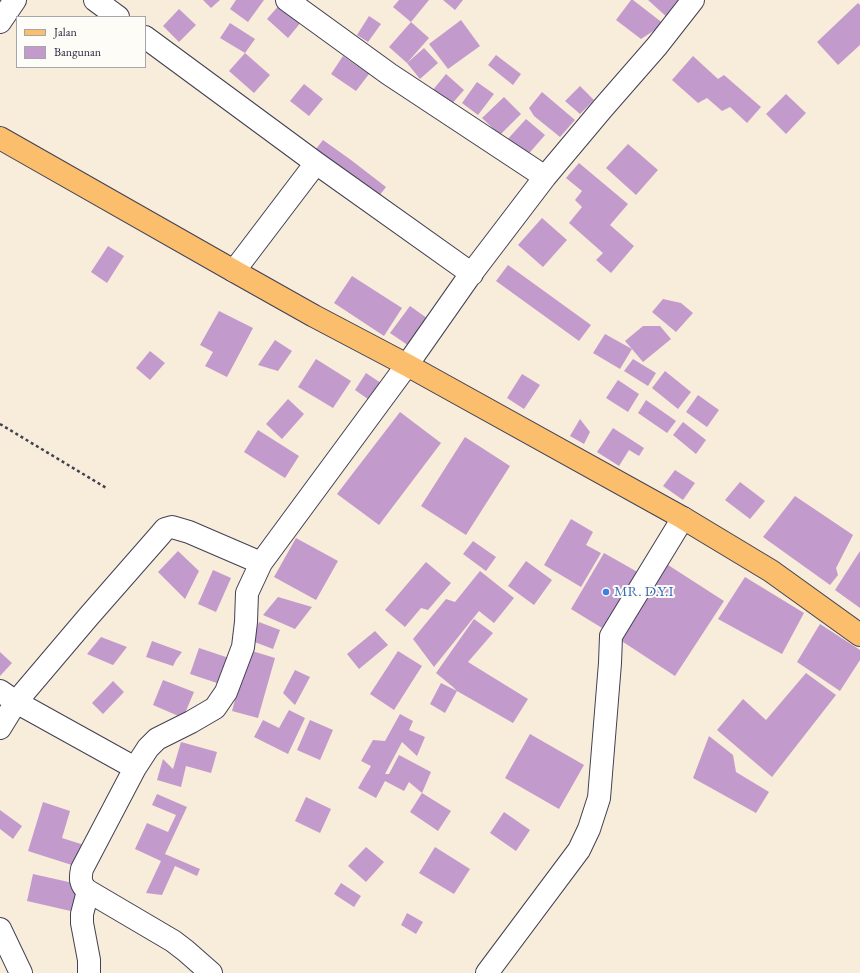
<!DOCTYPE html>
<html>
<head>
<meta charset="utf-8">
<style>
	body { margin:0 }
	#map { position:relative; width:860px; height:973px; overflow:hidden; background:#f8ecda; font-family:"EB Garamond",serif }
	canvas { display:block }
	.legend { position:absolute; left:16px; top:16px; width:130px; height:52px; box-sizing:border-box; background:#fdfcf7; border:1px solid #a5a5ac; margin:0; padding:5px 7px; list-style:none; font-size:12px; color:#22223b }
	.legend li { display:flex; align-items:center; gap:8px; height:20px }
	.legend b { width:20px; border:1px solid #a5a5ac }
</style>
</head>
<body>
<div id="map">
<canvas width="860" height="973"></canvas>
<ul class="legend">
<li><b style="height:5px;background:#fabe6d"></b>Jalan</li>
<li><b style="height:11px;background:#c29bcc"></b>Bangunan</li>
</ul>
</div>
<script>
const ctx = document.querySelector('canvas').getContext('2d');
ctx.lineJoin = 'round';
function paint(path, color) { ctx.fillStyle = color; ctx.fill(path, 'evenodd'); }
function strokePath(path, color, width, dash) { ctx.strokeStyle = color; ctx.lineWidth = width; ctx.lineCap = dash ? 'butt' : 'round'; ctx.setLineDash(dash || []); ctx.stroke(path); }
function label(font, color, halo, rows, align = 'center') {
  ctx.font = font + ' "EB Garamond",serif'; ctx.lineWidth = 4; ctx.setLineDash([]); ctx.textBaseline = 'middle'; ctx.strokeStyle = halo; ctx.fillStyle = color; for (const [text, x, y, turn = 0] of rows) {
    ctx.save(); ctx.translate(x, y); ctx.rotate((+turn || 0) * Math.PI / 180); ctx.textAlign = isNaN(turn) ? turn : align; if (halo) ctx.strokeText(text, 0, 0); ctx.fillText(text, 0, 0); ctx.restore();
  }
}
paint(new Path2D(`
	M203,0H220L211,8Z
	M236,0H264L248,22L230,9Z
	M399,0H429L411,22L393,7Z
	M443,0H463L455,10Z
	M631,0H633L664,24L641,39L616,20Z
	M648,0H686L669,19Z
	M281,3L302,21L288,38L267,19Z
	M858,3L860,5V45L838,65L817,42Z
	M179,9L196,25L179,42L163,26Z
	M369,16L381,24L368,42L357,35Z
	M461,20L480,46L448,69L429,44Z
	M411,22L429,38L407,63L389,47Z
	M230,23L255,39L245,53L220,38Z
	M424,48L438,63L420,79L407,63Z
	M245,53L270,75L254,93L229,71Z
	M496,55L521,74L513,85L488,65Z
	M343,56L369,74L356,91L331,74Z
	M693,56L718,79L724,75L761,107L747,123L730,107L722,111L707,98L698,103L672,80Z
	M446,74L464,90L450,106L432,91Z
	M477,82L494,94L478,115L462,103Z
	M304,84L323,99L309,116L290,101Z
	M580,86L594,100L580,114L565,101Z
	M542,92L575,120L560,137L534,116L529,108Z
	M786,94L806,113L786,134L766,114Z
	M504,97L521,114L500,135L482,118Z
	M526,119L545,135L525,158L506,141Z
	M323,140L351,160L386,187L376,200L312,154Z
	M628,144L658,170L636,195L606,168Z
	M579,163L628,204L610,225L634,246L611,273L596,260L603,253L569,223L582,207L575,200L582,191L566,178Z
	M542,218L567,240L543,267L518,245Z
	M108,246L124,256L107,283L91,272Z
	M508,265L591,325L579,341L496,281Z
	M352,276L402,308L384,336L334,303Z
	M663,299L681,303L693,313L676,332L652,312Z
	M410,306L431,321L412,348L390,333Z
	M219,311L253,328L227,377L205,366L213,352L200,345Z
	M643,326H660L671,339L643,362L632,349L620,369L593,353L605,334L632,349L625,341Z
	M275,340L292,351L278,371L258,365Z
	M150,351L165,363L150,380L136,368Z
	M316,359L351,381L333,408L298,387Z
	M633,359L656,373L648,386L624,371Z
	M665,371L691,392L678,409L652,388Z
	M366,373L384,385L372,402L355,390Z
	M522,374L540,385L524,409L507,398Z
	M618,380L639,394L628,412L606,398Z
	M698,395L719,410L707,427L686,412Z
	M288,399L304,414L282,439L266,424Z
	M646,400L676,421L667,433L638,413Z
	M400,412L441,443L379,525L337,494Z
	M580,419L590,432L584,444L570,436Z
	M683,422L706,440L696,454L673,435Z
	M613,428L644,448L639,456L629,450L619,466L597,452Z
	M258,430L299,456L285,478L244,452Z
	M465,437L510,466L466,535L421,506Z
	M675,470L695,483L683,500L663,486Z
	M740,482L765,501L750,519L725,500Z
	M795,496L853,535L836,568L838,575L830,585L763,537Z
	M571,519L593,532L586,545L601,553L581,587L544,565Z
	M296,538L338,561L316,600L274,577Z
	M473,541L496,557L486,571L463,554Z
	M178,551L199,571L185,599L158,572Z
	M860,551V608L835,590Z
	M604,553L641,574L607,631L571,609Z
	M526,561L552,580L534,605L508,586Z
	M426,562L451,583L428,610L421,608L405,627L385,610Z
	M665,563L724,601L675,676L617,638Z
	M213,570L231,578L216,612L198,604Z
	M480,571L514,598L494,623L479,611L434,667L413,639L446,599L455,602Z
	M745,577L804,613L782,654L718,619Z
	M278,597L312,607L295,629L263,615Z
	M474,619L493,633L468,662L528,699L513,723L457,691L453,687L436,673Z
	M259,622L280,630L273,649L252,641Z
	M820,624L860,650V660L840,691L797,662Z
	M375,631L388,645L359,669L347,654Z
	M101,637L127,647L113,665L87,654Z
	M152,641L182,652L176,660L173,666L146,657Z
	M199,648L229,658L220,684L190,674Z
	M249,650L275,658L258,718L232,711Z
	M398,651L422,666L394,710L370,694Z
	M0,652L12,663L0,676Z
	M295,670L310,677L295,705L283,693Z
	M806,673L836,695L772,777L717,730L743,699L766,720Z
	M163,680L194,692L183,718L153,705Z
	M113,681L124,692L103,714L92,703Z
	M441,683L457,691L445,713L430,704Z
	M289,710L305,718L288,754L254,737L263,720L279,728Z
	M400,714L413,721L409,730L425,737L417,756L402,742L385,774H389L399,755L431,772L422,793L409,782L404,791L385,781L376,798L358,788L371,766L361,761L373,740L385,741Z
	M310,720L333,730L320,760L297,750Z
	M530,734L584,765L559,809L505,778Z
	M709,736L733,755L736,772L769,792L756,813L693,778Z
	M181,742L217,752L211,773L186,766L181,787L157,780L163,759L173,769Z
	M422,793L451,811L438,831L410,812Z
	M157,794L187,807L165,854L200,869L197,876L175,866L162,895L146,893L161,861L135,849L147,823L168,832L176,815L152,805Z
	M306,797L331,809L320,833L295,821Z
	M43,802L70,811L62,838L84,845L78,867L28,851Z
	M0,810L22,826L13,839L0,829Z
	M504,812L530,830L516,851L490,833Z
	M366,847L384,862L366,882L348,866Z
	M435,847L470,869L454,894L419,873Z
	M33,874L82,885L75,912L27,901Z
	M341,883L361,896L354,907L334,894Z
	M407,913L423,922L416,934L401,925Z`), '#c29bcc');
const minor = new Path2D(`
	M95,0L118,17
	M287,0L389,74L545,177
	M0,22L15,0
	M145,37L316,163L472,274
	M234,271L316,163
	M0,691L16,702L135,768
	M0,728L16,702L89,616L160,535L165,529L172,527L189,532L261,563
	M88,891L82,914V923L89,960V973
	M0,929L21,973
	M211,973L186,951L173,941L88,891C80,885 80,878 82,869L135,768L148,748L157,739L191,722L215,708L226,692L243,647L246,622L247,593L261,563L407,365L468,278L545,177L602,109L657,46L693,0
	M487,973L579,850L589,829L599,798L610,663L611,636L683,518`);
const major = new Path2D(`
	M0,138L234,271L314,316L407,365L683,518L771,571L860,635`);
strokePath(minor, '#424053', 24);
strokePath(major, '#424053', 24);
strokePath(new Path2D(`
	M0,424L108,489`), '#424053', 2.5, [3, 3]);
strokePath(minor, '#fff', 22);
strokePath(major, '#fabe6d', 22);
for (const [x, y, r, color] of [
	[606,592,4,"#3f7fe0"]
]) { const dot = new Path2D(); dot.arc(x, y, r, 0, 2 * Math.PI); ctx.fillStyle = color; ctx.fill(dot); strokePath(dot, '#fdfcf7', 1.5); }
label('15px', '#366cbe', '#fdfcf7', [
	["MR. D.Y.I",614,592]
], 'left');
</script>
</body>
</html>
